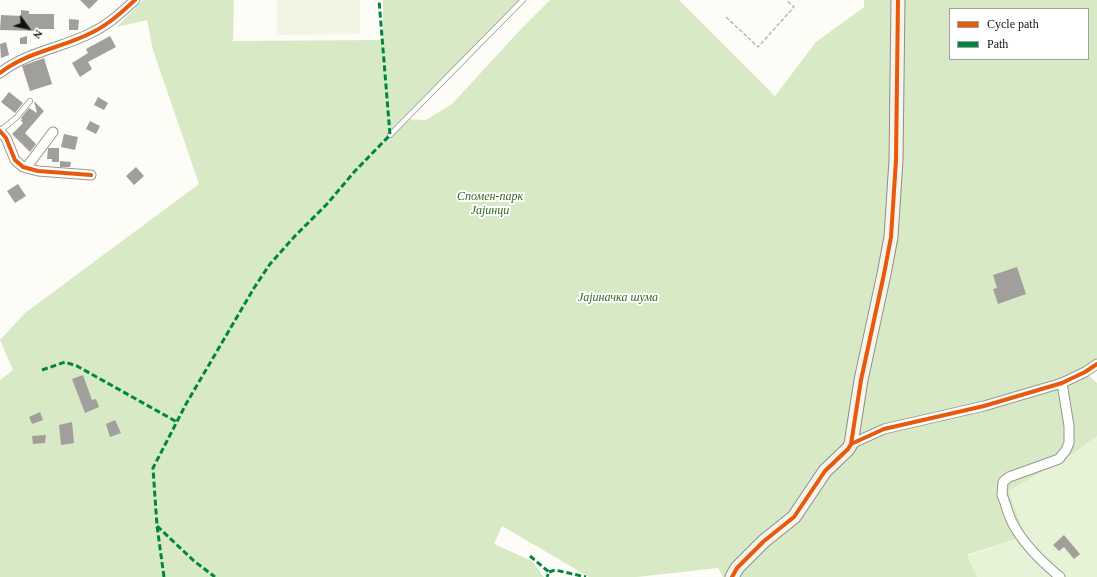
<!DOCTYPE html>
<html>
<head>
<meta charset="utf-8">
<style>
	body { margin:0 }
	#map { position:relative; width:1097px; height:577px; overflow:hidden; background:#fdfcf7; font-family:"Times New Roman",serif }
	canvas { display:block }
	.legend { position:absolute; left:949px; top:8px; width:140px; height:52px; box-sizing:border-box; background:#fff; border:1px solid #a0a0a0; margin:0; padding:5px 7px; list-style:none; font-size:12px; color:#111 }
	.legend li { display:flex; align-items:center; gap:8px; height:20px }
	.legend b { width:20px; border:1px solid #a0a0a0 }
	.north { position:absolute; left:8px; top:8px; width:40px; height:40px; -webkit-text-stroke:3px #fff; paint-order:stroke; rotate:123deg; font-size:11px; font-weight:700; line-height:16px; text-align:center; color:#111 }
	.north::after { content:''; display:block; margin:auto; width:14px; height:18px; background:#111; clip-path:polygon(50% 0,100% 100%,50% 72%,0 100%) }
</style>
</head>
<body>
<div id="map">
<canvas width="1097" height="577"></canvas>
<ul class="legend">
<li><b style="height:5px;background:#e8590c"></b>Cycle path</li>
<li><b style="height:5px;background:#00873e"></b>Path</li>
</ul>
<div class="north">N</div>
</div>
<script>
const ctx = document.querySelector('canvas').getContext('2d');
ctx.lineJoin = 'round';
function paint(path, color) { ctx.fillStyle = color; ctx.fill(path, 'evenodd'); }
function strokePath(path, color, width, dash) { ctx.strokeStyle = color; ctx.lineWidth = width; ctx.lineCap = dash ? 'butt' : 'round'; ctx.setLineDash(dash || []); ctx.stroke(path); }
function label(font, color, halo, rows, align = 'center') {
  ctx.font = font + ' "Times New Roman",serif'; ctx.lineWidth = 4; ctx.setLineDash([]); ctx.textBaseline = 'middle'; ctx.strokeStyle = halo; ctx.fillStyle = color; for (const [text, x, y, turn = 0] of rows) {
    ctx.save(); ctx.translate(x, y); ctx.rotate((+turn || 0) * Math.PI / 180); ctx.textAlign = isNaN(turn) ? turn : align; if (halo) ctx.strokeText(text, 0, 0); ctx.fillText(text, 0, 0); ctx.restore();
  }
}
paint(new Path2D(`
	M1097,436V577H977L967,556L1025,536L1009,491L1068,457Z`), '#e7f3d7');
paint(new Path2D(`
	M143,0H234L233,41L383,40V0H520L403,119L426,120L452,104L521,29L550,0H679L775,96L816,42L864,7V0H1097V358L1083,370L1097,383V436L1068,457L1009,491L1025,536L967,555L977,577H723L718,568L637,577H589L502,526L494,544L532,561L544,577H0V380L13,370L0,340L25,313L199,184L153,50L147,20L117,27ZM950,9H1088V59H950Z`), '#d8eac5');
paint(new Path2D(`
	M277,0H360V34L277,35Z`), '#f0f6e1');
paint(new Path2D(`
	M80,0H98L89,9Z
	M21,10L29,11V14H54V29H38V31L0,30L1,15L21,16Z
	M69,19L79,20L78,30H69Z
	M27,36V44H20V38Z
	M110,36L116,47L88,62L92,69L80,77L72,63L88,53L86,49Z
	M6,42L9,55L1,58L0,44Z
	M44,58L52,84L30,91L22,66Z
	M9,92L23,103L15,113L1,102Z
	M98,97L108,103L104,110L94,105Z
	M34,101L44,111L25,133L36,144L30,152L12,134L23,123L21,121L22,119L21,118L29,108L37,113Z
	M90,121L100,126L96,134L86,129Z
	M64,134L78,137L75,150L61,147Z
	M48,148H59V162H52V159H47Z
	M60,161L71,162L70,167H60Z
	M136,167L144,176L134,185L126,176Z
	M18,184L26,196L15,203L7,191Z
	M1017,267L1026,294L998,304L993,289L997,288L993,275Z
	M83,375L92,400L96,399L99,407L85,413L72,379Z
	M40,412L43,420L32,424L29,417Z
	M115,420L121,433L110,437L106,424Z
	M72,422L74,443L61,445L59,425Z
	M46,435L45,443L33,444L32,436Z
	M1064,535L1080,554L1074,559L1064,547L1059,551L1053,545Z`), '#a19f9c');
const lane = new Path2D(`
	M0,131L17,117L30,101
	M390,135L523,0`);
const street = new Path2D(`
	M0,73C28,51 63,48 93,32C109,24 122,12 135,0
	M0,131L6,138L15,160L23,167L38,171L91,175
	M26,168L53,132
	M851,444L884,429L984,406L1062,383L1085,372L1097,364
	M1060,577C1042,562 1024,545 1013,524C1008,515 1006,504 1002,495L1003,482L1009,477L1059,459L1066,450L1069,443V426L1062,383`);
const secondary = new Path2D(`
	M732,577L737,568L764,541L794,517L825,471L848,449L851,444L861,380L884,274L891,237L896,160L898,0`);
strokePath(lane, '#979795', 6);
strokePath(street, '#979795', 11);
strokePath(secondary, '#8e8d8b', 15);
strokePath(new Path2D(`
	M726,17L758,47L794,7L786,0`), '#b9b9b8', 1.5, [4, 2]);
strokePath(lane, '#fffffe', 4.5);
strokePath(street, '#fffffe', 9);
strokePath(secondary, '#f6f4eb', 13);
strokePath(new Path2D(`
	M42,370L65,362L77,366L177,422
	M157,526L194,561L215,577
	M530,556L549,572L547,577
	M549,572L555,570L586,577
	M164,577L157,526L153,468L186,404L254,288L270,264L295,236L327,204L355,171L390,135L379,0`), '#00873e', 3, [6, 3]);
strokePath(new Path2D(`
	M0,73C28,51 63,48 93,32C109,24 122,12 135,0
	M0,131L6,138L15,160L23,167L38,171L91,175
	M851,444L884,429L984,406L1062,383L1085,372L1097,364
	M732,577L737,568L764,541L794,517L825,471L848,449L851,444L861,380L884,274L891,237L896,160L898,0`), '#e8590c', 4);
label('italic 12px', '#2f6b1f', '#fff', [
	["Спомен-парк",490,197],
	["Јајинци",490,211],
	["Јајиначка шума",618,298]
]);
</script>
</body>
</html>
